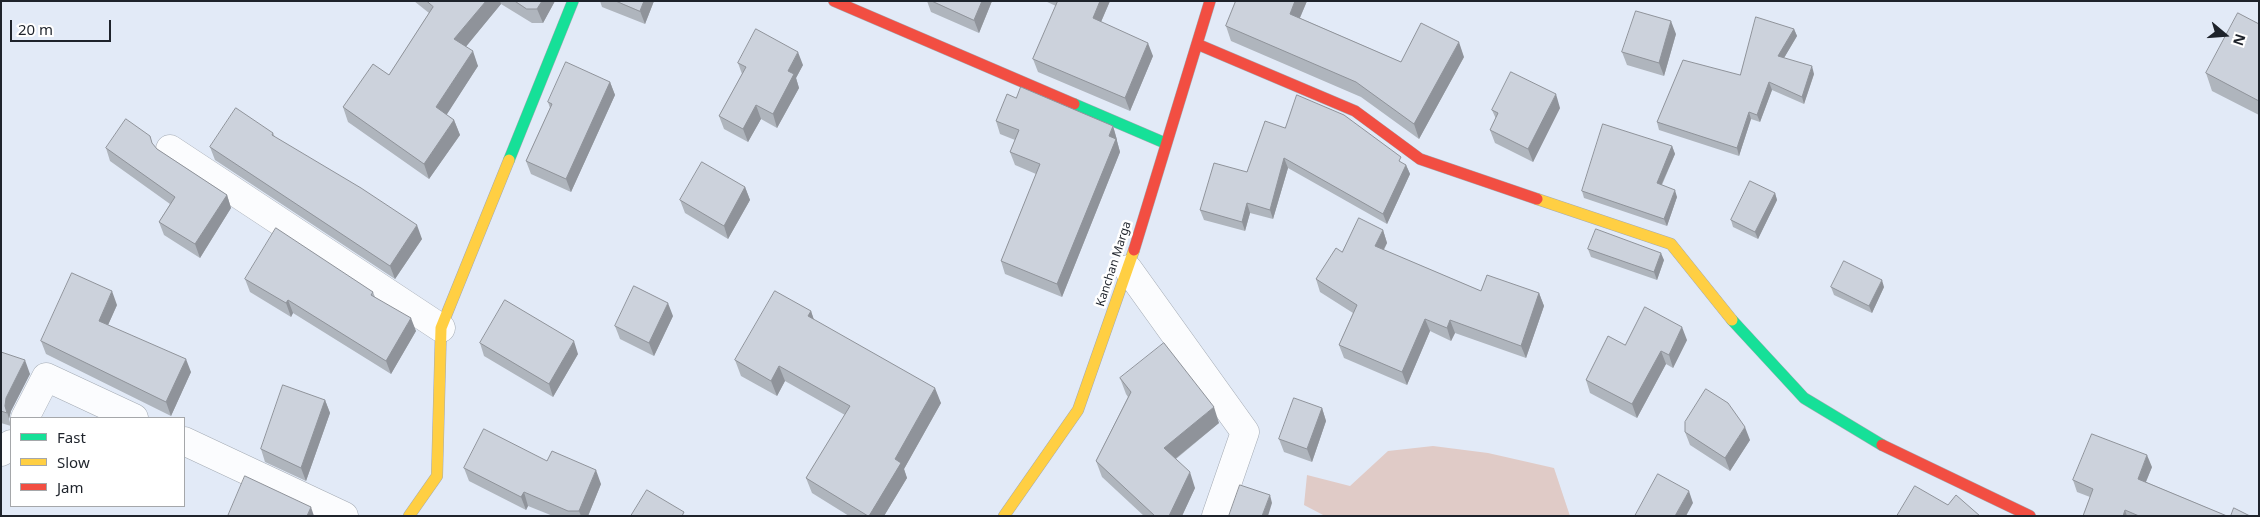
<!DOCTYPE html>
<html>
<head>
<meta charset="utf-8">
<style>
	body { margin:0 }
	#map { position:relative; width:2260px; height:517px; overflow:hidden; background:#e2eaf7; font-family:"Noto Sans",sans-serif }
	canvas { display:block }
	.frame { position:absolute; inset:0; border:2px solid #1e232b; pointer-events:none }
	.legend { position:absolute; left:10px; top:417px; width:175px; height:90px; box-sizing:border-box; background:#fff; border:1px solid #a5a7aa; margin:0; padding:6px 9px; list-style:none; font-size:15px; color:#1e232b }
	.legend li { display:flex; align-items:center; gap:10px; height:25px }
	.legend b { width:25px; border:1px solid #a5a7aa }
	.north { position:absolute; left:2200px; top:10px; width:50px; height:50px; -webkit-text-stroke:4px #fff; paint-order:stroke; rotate:108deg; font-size:14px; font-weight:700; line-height:20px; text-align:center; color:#1e232b }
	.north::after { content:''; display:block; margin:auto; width:18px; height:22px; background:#1e232b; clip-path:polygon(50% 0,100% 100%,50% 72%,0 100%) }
	.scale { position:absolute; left:10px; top:20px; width:101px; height:22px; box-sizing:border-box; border:2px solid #1e232b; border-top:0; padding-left:6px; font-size:15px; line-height:18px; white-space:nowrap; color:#1e232b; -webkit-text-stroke:4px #fff; paint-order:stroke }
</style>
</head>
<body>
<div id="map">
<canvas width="2260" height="517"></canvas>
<div class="frame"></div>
<ul class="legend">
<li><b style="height:6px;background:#16e098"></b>Fast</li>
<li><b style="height:6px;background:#ffcf43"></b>Slow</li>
<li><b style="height:6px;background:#f24e42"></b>Jam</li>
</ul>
<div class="north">N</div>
<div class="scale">20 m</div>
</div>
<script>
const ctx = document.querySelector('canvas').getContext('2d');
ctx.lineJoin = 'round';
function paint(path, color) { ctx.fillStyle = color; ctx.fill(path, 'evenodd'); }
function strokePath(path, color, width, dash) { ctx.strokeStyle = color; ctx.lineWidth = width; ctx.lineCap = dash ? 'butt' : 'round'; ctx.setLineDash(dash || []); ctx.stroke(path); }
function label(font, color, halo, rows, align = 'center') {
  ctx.font = font + ' "Noto Sans",sans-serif'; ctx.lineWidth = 5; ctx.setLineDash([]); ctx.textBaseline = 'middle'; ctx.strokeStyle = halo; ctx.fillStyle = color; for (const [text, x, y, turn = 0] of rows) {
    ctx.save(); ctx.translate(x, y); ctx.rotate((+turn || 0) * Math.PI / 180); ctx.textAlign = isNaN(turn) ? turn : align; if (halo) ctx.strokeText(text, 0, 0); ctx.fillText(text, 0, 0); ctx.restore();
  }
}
paint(new Path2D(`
	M1433,446L1488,453L1554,468L1570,516H1325L1304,505L1307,475L1350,486L1388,451Z`), '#e0cbc7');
const street = new Path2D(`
	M170,149L441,328
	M1128,269L1245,432L1216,516
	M25,418L46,377L134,418
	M184,441L344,516
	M1,452L9,448L11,444`);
const fast = new Path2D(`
	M1074,104L1165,143
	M509,160L573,1
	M1732,320L1804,398L1882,445`);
const slow = new Path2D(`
	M1537,199L1671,244L1732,320
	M409,516L437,476L441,328L509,160
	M1004,516L1078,410L1134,250`);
const jam = new Path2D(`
	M834,1L1074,104
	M1197,44L1355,111L1420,159L1537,199
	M1134,250L1210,1
	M1882,445L2030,516`);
strokePath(street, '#a3aab3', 29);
strokePath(fast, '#a3aab3', 12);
strokePath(slow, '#a3aab3', 12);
strokePath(jam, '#a3aab3', 12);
strokePath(street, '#fbfcfe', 28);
strokePath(fast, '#16e098', 11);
strokePath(slow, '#ffcf43', 11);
strokePath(jam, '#f24e42', 11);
paint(new Path2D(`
	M414,1H555L543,23H532L501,4L466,46L478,66L446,115L454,120L460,135L429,179L348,122L343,107L389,75L429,13Z
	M600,1H654L645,24L602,7Z
	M927,1H992L979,33L931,12Z
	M1045,1H1110L1101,22L1153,56L1130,111L1038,72L1033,59L1056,6Z
	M1236,1H1307L1300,18L1401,62L1464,57L1419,139L1361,97L1231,41L1226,26Z
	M2259,24V115L2212,91L2206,73Z
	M1794,29L1797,36L1784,58L1814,74L1804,104L1772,90L1760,122L1751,119L1739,156L1659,130L1657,122L1740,75Z
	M1676,34L1664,76L1627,65L1622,52Z
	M738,63L803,65L796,78L799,88L777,128L761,119L748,142L724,129L719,116L742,74Z
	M610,82L615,95L571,192L531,174L526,161L550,108L548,102Z
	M1016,98L1113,126L1117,140V141L1120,152L1062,297L1005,274L1001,261L1036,174L1015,165L1010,152L1015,140L1000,134L996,121Z
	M1560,108L1533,162L1495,143L1490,130L1496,119L1492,110Z
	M1285,128L1406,165L1410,174L1387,224L1288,168L1273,219L1250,213L1245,231L1204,220L1200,210L1247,172Z
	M273,133L275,137L422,239L395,279L215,160L210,147Z
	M153,145L157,149L227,195L231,208L200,258L164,235L159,222L170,204L110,161L106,148Z
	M1672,146L1675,154L1662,185L1677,197L1667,226L1584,198L1582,191Z
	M745,187L750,200L728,239L685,213L680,200Z
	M1775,193L1777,200L1758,239L1733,227L1731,220Z
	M1383,230L1387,243L1384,250L1481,291L1539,293L1544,306L1526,358L1455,333L1451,341L1430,331L1407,385L1344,358L1339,345L1353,313L1320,292L1316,279L1342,252Z
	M1588,249L1664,260L1657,280L1591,257Z
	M245,279L373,292L375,297L416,331L391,374L293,313L291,317L250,292Z
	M1831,287H1884L1872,313L1834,295Z
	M117,305L108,325L191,372L171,416L46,354L41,341Z
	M811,311L814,320L941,403L904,469L907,478L884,516H849L812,493L806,478L845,415L785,381L777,396L741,376L735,360Z
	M673,316L654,356L620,339L615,326Z
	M1687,340L1673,368L1666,364L1637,418L1590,393L1586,380L1625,345Z
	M480,343L578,354L553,397L484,356Z
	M1,352L30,374L11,411L9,419L11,426L1,423Z
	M1120,378L1219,423L1176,459L1195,488L1182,516H1144L1102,477L1096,461L1128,397L1126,394Z
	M325,400L330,413L306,481L265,462L261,449Z
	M1322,408L1326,421L1312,462L1284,452L1279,439Z
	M1685,432L1750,440L1730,471L1690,445Z
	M547,461L601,484L588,516H553L528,506L526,510L469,481L464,468Z
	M2152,467L2146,482L2227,516H2083L2090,497L2077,492L2073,480Z`), '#afb5bd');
paint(new Path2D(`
	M486,1H500L501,4L460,54L454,39Z
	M542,1H555L543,23L537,9Z
	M644,1H654L645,24L640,11Z
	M982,1H992L979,33L974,20Z
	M1100,1H1110L1097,31L1093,18Z
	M1295,1H1307L1295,29L1290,14Z
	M1671,21L1676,34L1664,76L1659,63Z
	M1794,29L1797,36L1781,63L1778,56Z
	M1459,42L1464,57L1419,139L1414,124Z
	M1148,43L1153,56L1130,111L1125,98Z
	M473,51L478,66L442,122L436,107Z
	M798,52L803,65L796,78L799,88L777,128L773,114L788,71Z
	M1812,66L1814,74L1804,104L1802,97Z
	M610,82L615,95L571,192L566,179Z
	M1769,82L1772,90L1760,122L1757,115Z
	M1556,94L1560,108L1533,162L1528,149Z
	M756,105L761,119L748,142L743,129Z
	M1749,112L1751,119L1739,156L1737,148Z
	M454,120L460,135L429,179L424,164Z
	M1113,126L1117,140V141L1120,152L1062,297L1057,284Z
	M1672,146L1675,154L1659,190L1657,183Z
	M1284,158L1288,168L1273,219L1270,210Z
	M1406,165L1410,174L1387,224L1383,214Z
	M745,187L750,200L728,239L724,226Z
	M1675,190L1677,197L1667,226L1664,219Z
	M1775,193L1777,200L1758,239L1755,232Z
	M227,195L231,208L200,258L195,244Z
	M1247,203L1250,213L1245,231L1242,222Z
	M417,225L422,239L395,279L390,266Z
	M1383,230L1387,243L1379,258L1375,246Z
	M1661,253L1664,260L1657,280L1654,272Z
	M1882,280L1884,287L1872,313L1869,306Z
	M112,291L117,305L104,334L99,321Z
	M1539,293L1544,306L1526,358L1521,346Z
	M288,300L293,313L291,317L286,303Z
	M668,303L673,316L654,356L649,343Z
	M811,311L816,326L808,316Z
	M411,318L416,331L391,374L386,361Z
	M1425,319L1430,331L1407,385L1402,372Z
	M1450,320L1455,333L1451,341L1447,328Z
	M1682,327L1687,340L1673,368L1669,355Z
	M574,341L578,354L553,397L549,384Z
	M1661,351L1666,364L1637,418L1632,404Z
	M186,359L191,372L171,416L166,402Z
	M25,360L30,374L11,411L9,419L11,425L5,406L6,398Z
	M779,366L785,381L777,396L771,381Z
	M935,388L941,403L904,469L907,478L884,516H869L895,459Z
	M325,400L330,413L306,481L301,468Z
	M1214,407L1219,423L1170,463L1164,448Z
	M1322,408L1326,421L1312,462L1307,449Z
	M1745,427L1750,440L1730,471L1725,458Z
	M2147,455L2152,467L2142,491L2138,479Z
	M596,470L601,484L588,516H581L579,511Z
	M1190,472L1195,488L1182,516H1169Z
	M1689,491L1693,503L1686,516H1675Z
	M524,492L528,506L526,510L521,497Z
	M1270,495L1272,503L1268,516H1262Z
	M311,507L314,516H307Z
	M2125,510L2127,516H2123Z`), '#8f939a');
const building = new Path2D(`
	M427,1H486L454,39L473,51L436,107L454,120L424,164L343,107L373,64L389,75L433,7Z
	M515,1H542L537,9H527Z
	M616,1H644L640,11Z
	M932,1H982L974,20Z
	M1058,1H1100L1093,18L1148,43L1125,98L1033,59Z
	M1236,1H1295L1290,14L1401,62L1421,23L1459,42L1414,124L1356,82L1226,26Z
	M1636,11L1671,21L1659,63L1622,52Z
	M2238,13L2259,24V101L2206,73Z
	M1756,17L1794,29L1778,56L1812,66L1802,97L1769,82L1757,115L1749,112L1737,148L1657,122L1683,60L1740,75Z
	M756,29L798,52L788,71L794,74L773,114L756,105L743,129L719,116L746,67L738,63Z
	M566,62L610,82L566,179L526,161L552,104L548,102Z
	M1511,72L1556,94L1528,149L1490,130L1498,113L1492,110Z
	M1021,87L1113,126L1109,136L1116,139L1057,284L1001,261L1040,164L1010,152L1019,130L996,121L1007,94L1016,98Z
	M1297,95L1344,115L1401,157L1399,161L1406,165L1383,214L1284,158L1270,210L1247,203L1242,222L1200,210L1214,163L1247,172L1265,121L1285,128Z
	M236,108L273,133L272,135L361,188L417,225L390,266L210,147Z
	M126,119L150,136L152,143L157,149L227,195L195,244L159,222L175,197L106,148Z
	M1603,124L1672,146L1657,183L1675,190L1664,219L1582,191Z
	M702,162L745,187L724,226L680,200Z
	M1750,181L1775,193L1755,232L1731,220Z
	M1359,218L1383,230L1375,246L1481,291L1487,275L1539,293L1521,346L1450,320L1447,328L1425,319L1402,372L1339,345L1357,305L1316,279L1336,248L1342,252Z
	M276,228L373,292L371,295L411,318L386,361L288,300L286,303L245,279Z
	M1596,229L1661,253L1654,272L1588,249Z
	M1844,261L1882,280L1869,306L1831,287Z
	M72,273L112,291L99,321L186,359L166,402L41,341Z
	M634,286L668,303L649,343L615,326Z
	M775,291L811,311L808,316L935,388L895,459L901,463L869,516H868L806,478L850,406L779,366L771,381L735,360Z
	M505,300L574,341L549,384L480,343Z
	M1645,307L1682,327L1669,355L1661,351L1632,404L1586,380L1608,336L1625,345Z
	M1164,343L1214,407L1164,448L1190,472L1169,516H1155L1096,461L1131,392L1120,378Z
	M1,352L25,360L6,398L5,406L7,413L1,411Z
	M283,385L325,400L301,468L261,449Z
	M1706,389L1728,403L1745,427L1725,458L1685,432V422Z
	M1294,398L1322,408L1307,449L1279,439Z
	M484,429L547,461L552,451L596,470L579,511H568L524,492L521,497L464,468Z
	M2092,434L2147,455L2138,479L2227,516H2139L2125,510L2123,516H2083L2093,489L2073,480Z
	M1658,474L1689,491L1675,516H1635Z
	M245,476L311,507L307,516H228Z
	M1240,485L1270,495L1262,516H1229Z
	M1915,486L1948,505L1956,495L1980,516H1897Z
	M647,490L684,512L682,516H631Z
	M2234,508L2250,516H2231Z`);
paint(building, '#ccd2dc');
strokePath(building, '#8f939a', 1);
label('12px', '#1e232b', '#fff', [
	["Kanchan Marga",1114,264,-72]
]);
</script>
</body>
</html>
